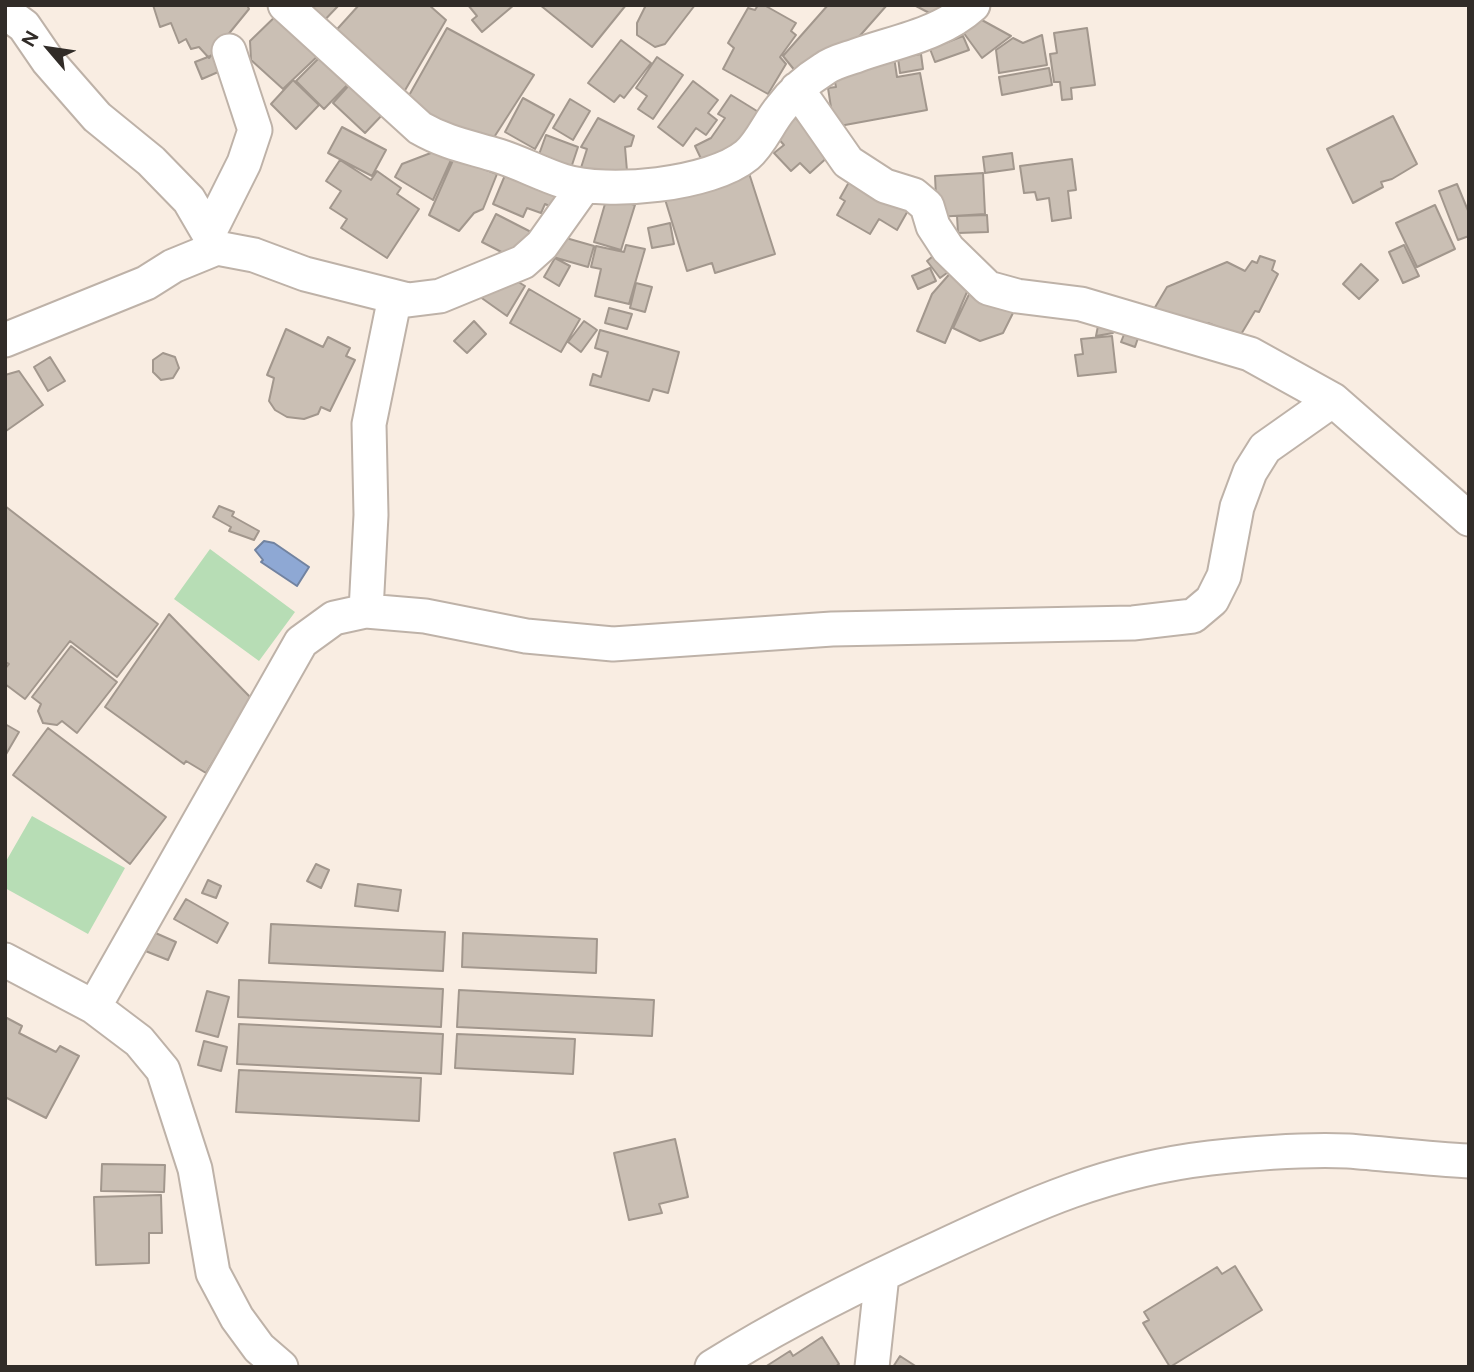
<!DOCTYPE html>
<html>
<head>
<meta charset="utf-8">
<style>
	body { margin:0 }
	#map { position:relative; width:1474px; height:1372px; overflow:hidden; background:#f9ede2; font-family:Figtree,sans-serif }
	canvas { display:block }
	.frame { position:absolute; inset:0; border:7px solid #312c28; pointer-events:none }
	.north { position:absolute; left:14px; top:14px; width:70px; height:70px; -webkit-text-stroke:5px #fff; paint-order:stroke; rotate:299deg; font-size:19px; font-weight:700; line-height:28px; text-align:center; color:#312c28 }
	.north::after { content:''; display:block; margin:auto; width:24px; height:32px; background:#312c28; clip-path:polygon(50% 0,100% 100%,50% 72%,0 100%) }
</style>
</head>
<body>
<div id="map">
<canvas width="1474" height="1372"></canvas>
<div class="frame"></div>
<div class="north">N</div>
</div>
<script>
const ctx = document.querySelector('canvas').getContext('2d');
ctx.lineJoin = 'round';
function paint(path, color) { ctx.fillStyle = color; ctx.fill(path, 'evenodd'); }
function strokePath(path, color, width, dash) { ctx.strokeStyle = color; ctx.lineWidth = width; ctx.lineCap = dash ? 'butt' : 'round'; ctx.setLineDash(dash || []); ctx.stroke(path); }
paint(new Path2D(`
	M210,549L295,612L259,661L174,599Z
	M32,816L125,868L88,934L5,888V863Z`), '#b7ddb5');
const water = new Path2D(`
	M264,541L274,543L309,567L297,586L261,562L263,560L255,550Z`);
paint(water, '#8ea8d4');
strokePath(water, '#7283a0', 2);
const building = new Path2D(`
	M153,5H247L249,9L209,58L199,47L191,49L186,39L179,43L171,23L160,27Z
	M298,5H339L319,26Z
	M359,5H429L446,20L397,104L330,37Z
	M468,5H514L482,32L472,20L477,16Z
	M540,5H626L592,47Z
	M646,5H695L665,44L655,47L637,35V23Z
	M758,5H764L796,23L791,31L796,35L780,57L786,64L768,94L723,69L734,48L728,43L748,8L755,10Z
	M828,5H887L850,47L796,72L783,56Z
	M914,5H943L937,17Z
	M283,9L323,51L283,89L251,60L250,41Z
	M980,19L1011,36L982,58L963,32Z
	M447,28L534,75L491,142L445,132L407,99Z
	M1087,28L1095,85L1071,88L1072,99L1062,100L1060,82H1054L1050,54L1057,53L1054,33Z
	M1042,35L1047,65L999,73L996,50L1013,38L1023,43Z
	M963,36L969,50L935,62L930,49Z
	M621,40L651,63L624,98L620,95L614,102L588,83Z
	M326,51L354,78L324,109L296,81Z
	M218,53L225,69L202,79L195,62Z
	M921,54L923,69L900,73L898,58Z
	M657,57L683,75L653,119L638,109L647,96L636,88Z
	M894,57L897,77L920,73L927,110L834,127L828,88L836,87L832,68Z
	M1049,68L1052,85L1002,95L999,77Z
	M293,80L319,105L296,129L271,104Z
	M693,81L718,100L708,113L717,120L706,135L696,128L683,146L658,127Z
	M351,83L384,113L365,133L333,103Z
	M731,95L765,116L726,157L704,165L695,146L711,138L725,118L718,114Z
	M523,98L554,115L535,149L505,132Z
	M570,99L590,111L573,140L553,128Z
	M1393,116L1417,164L1392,179L1381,182L1383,187L1353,203L1327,149Z
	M795,117L830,155L810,173L800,163L791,171L774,153L784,145L775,135Z
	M598,118L634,136L631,146L625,147L628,183L578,177L587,149L581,147Z
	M342,127L386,150L372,176L328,153Z
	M546,135L578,147L570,171L537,160Z
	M436,151L451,160L433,200L395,177L402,164Z
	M1012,153L1014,169L985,173L983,157Z
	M454,158L497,174L483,209L474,213L459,231L429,215Z
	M1072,159L1076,190L1068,191L1071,218L1052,221L1049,198L1037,200L1035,192L1024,193L1020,166Z
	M340,160L371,180L377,171L401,188L397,194L419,209L387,258L341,228L347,219L330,208L341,191L326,181Z
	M508,168L563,191L556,209L545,204L541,213L527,208L523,217L493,204Z
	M748,170L775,254L715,273L712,263L687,271L664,196Z
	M983,173L985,214L937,217L935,176Z
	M853,175L910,207L897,230L879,219L870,234L837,215L845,201L840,198Z
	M1457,184L1469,213V236L1458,240L1439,191Z
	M607,197L635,205L621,250L594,242Z
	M1435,205L1455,249L1417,267L1396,223Z
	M496,214L533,233L519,261L482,242Z
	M987,215L988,232L958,233L957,216Z
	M670,223L674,244L652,248L648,228Z
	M559,236L594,246L588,267L553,257Z
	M626,245L645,249L629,304L595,296L601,269L591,267L596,246L624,252Z
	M1404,245L1419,276L1403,283L1389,252Z
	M938,252L951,270L940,278L927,261Z
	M1260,256L1275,261L1272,270L1278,274L1259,312L1255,311L1240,336L1208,323L1203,331L1154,309L1167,287L1227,262L1245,271L1252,261L1257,263Z
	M555,258L570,266L559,286L544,277Z
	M1361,264L1378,280L1359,299L1343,284Z
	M930,268L936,281L918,289L912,276Z
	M953,270L970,285L945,343L917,331L932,294Z
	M505,274L525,286L507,316L476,294Z
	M636,283L652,287L645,312L630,308Z
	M973,286L1016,307L1003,333L980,341L953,328Z
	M529,289L580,319L561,352L510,323Z
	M609,308L632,314L627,329L605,323Z
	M474,321L486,334L467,353L454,341Z
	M584,321L597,330L581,352L568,342Z
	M1099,321L1114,323L1113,333L1096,336Z
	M1127,327L1140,332L1135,347L1121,342Z
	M286,329L323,347L328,337L350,348L346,356L355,360L330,411L321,407L318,414L304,419L287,417L275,410L269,401L274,378L267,375Z
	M600,330L679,352L668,393L653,389L649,401L590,385L593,374L601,377L608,352L595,348Z
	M1112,336L1116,372L1078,376L1075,355L1083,354L1081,339Z
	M163,353L175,357L179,368L173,378L161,380L153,372V360Z
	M50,357L65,381L48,391L34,367Z
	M19,371L43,405L6,431L5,375Z
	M5,506L158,624L117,677L70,641L25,699L5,684V669L9,664L5,662Z
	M219,506L234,512L232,516L259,531L254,540L229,531L231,527L213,517Z
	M169,614L252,699L206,773L186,761L184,764L105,707Z
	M71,646L117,682L77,733L62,721L57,725L43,723L38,711L41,704L32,697Z
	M5,724L19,732L5,756Z
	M48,728L166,817L130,864L13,775Z
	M316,864L329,870L321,888L307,881Z
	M208,880L221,886L216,898L202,893Z
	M358,884L401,890L398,911L355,906Z
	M186,899L228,923L217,943L174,919Z
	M271,924L445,932L443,971L269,963Z
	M151,931L176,942L168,960L143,950Z
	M463,933L597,939L596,973L462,967Z
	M239,980L443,989L441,1027L238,1017Z
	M459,990L654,1000L652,1036L457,1027Z
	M207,991L229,997L218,1037L196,1031Z
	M5,1017L22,1026L19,1033L56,1052L60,1046L79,1056L46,1118L5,1097Z
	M239,1024L443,1034L441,1074L237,1064Z
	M457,1034L575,1039L573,1074L455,1068Z
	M204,1041L227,1047L221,1071L198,1065Z
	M239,1070L421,1078L419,1121L236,1112Z
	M675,1139L688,1197L659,1204L662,1213L629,1220L614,1153Z
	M102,1164L165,1165L164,1192L101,1191Z
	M161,1195L162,1233H149V1263L96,1265L94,1197Z
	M1235,1266L1262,1310L1170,1367L1143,1323L1149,1320L1144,1312L1217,1267L1222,1274Z
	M822,1337L839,1364L835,1367H765L790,1351L793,1356Z
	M900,1356L917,1367H893Z`);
paint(building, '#cabfb4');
strokePath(building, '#a2978d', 2);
const street = new Path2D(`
	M285,5L420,128C446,143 470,147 499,156C521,163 541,174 563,181C607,195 711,185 747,155C761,143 769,122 781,108C792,93 808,79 824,69C833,62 847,59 858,55C898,41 941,34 973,5
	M5,12L24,26L48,61L97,117L151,161L189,200L217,248L173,266L146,283L5,340
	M797,89L848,162L885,186L914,195L927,206L933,226L948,249L988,288L1017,296L1081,304L1250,354L1333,400L1469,519
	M209,233L244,163L255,130L229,51
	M217,248L254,255L305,274L408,300L440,296L523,262L542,245L584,186
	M366,611L371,515L369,424L395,297
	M5,960L94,1007L139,1041L163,1070L195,1169L213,1273L237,1318L259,1348L281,1367
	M94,1007L301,642L334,618L366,611L425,616L526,636L613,644L832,629L1133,623L1193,616L1212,600L1224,576L1237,507L1250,472L1265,448L1333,400
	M712,1367C785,1321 862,1283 941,1247C1033,1204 1107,1170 1210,1158C1255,1153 1303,1149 1348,1151C1388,1154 1428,1159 1469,1161
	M872,1367L882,1275`);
strokePath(street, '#beb2a8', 37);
strokePath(street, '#fff', 33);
</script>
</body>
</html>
